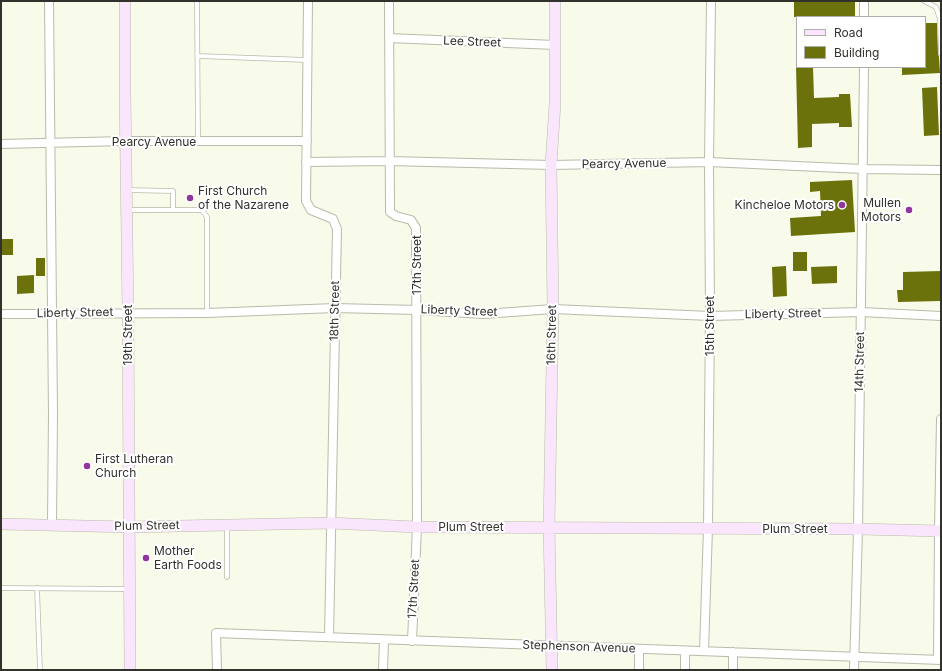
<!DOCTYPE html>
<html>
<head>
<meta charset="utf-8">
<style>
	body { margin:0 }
	#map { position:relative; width:942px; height:671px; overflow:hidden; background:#f8fbe9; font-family:Inter,sans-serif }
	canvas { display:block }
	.frame { position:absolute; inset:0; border:2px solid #31322c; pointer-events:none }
	.legend { position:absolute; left:796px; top:16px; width:130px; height:52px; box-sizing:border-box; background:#fff; border:1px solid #adadab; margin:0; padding:5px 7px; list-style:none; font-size:12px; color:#31322c }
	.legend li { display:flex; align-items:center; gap:8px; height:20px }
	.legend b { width:20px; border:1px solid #adadab }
</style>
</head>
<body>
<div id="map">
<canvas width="942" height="671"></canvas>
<div class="frame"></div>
<ul class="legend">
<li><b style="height:5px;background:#f9e6fc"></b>Road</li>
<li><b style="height:11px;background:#6b720c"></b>Building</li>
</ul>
</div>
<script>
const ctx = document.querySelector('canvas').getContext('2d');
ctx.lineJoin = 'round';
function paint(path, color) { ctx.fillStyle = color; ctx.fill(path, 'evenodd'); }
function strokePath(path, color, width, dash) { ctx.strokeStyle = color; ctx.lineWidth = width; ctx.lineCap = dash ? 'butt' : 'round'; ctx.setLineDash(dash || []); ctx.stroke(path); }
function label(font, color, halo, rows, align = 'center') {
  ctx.font = font + ' Inter,sans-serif'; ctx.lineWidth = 4; ctx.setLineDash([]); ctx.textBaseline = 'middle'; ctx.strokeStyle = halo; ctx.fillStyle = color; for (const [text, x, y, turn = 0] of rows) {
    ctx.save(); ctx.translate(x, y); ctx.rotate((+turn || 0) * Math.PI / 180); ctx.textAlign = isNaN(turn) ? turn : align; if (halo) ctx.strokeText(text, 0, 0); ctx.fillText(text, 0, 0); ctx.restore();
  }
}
paint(new Path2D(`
	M794,1H855V17H794Z
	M925,23H937L938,54L939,57L940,73L902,75V67H925Z
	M796,67H813L814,98L839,97V94H850L852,127H839V123L812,124V147L798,148Z
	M937,87L939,135L924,136L922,88Z
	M852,180L855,232L791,236L790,218L821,216L820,191L810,192V182Z
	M1,239H13V255H1Z
	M793,252H807V271H793Z
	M36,258H45V276H36Z
	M786,266L787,296L773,297L772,267Z
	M837,266V283L812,284L811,267Z
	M941,271V301L898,302L897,290H903V272Z
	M34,275V293L17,294V276Z`), '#6b720c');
const lane = new Path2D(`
	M197,1L198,142
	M924,1L936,7L940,19L941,54
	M198,56L307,60
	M126,190L173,191V210
	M128,210H202L207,217V313
	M227,577V525
	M1,588L129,589
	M37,588L40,670`);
const street = new Path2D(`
	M49,1L53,414L52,525
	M308,1L306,201L311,210L333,219L337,229L329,637
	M389,1L390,212L396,216L411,220L416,228L417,527L412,641
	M864,17V1
	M389,38L555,45
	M1,144L125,141H307
	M306,162L389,161L551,165L709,162L863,169L941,170
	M1,314L207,313L335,308L417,310L484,314L553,309L710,316L861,312L941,316
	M685,651V670
	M704,651L708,528L710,316L709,162L711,1
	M938,660L939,531L941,419
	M217,670L216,633L941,660
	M383,670L384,640
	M639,670V649
	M733,670V652
	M854,670L858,529L864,67`);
const secondary = new Path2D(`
	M125,1V91L128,312L130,670
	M1,524L129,527L330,523L417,527L858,529L941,531
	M552,670L549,527L553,309L551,165L555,103V1`);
strokePath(lane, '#b9bbaa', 5.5);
strokePath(street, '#b9bbaa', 10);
strokePath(secondary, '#b9bbaa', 12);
strokePath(lane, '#fff', 4);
strokePath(street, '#fff', 8);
strokePath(secondary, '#f9e6fc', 11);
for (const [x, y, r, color] of [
	[190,198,4,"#91359f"],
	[842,205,4,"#91359f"],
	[909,210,4,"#91359f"],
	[87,466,4,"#91359f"],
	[146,558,4,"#91359f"]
]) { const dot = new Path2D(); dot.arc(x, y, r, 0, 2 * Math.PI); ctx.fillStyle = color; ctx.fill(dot); strokePath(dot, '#fff', 1.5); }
label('12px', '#31322c', '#fff', [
	["Lee Street",472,42,2],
	["Pearcy Avenue",154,142],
	["Pearcy Avenue",624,164,-1],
	["17th Street",417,265,-90],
	["18th Street",335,311,-89],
	["Liberty Street",459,311,2],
	["Liberty Street",75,313,-1],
	["Liberty Street",783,314,-1],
	["15th Street",710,326,-90],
	["19th Street",128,335,-90],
	["16th Street",552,335,-89],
	["14th Street",860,362,-89],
	["Plum Street",147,526,-1],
	["Plum Street",471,527],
	["Plum Street",795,529],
	["17th Street",414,589,-87],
	["Stephenson Avenue",579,647,2]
]);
label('12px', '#31322c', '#fff', [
	["First Church",198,191],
	["of the Nazarene",198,205],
	["Mullen",901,203,"right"],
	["Motors",901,217,"right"],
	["Kincheloe Motors",834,205,"right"],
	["First Lutheran",95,459],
	["Church",95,473],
	["Mother",154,551],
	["Earth Foods",154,565]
], 'left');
</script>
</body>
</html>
